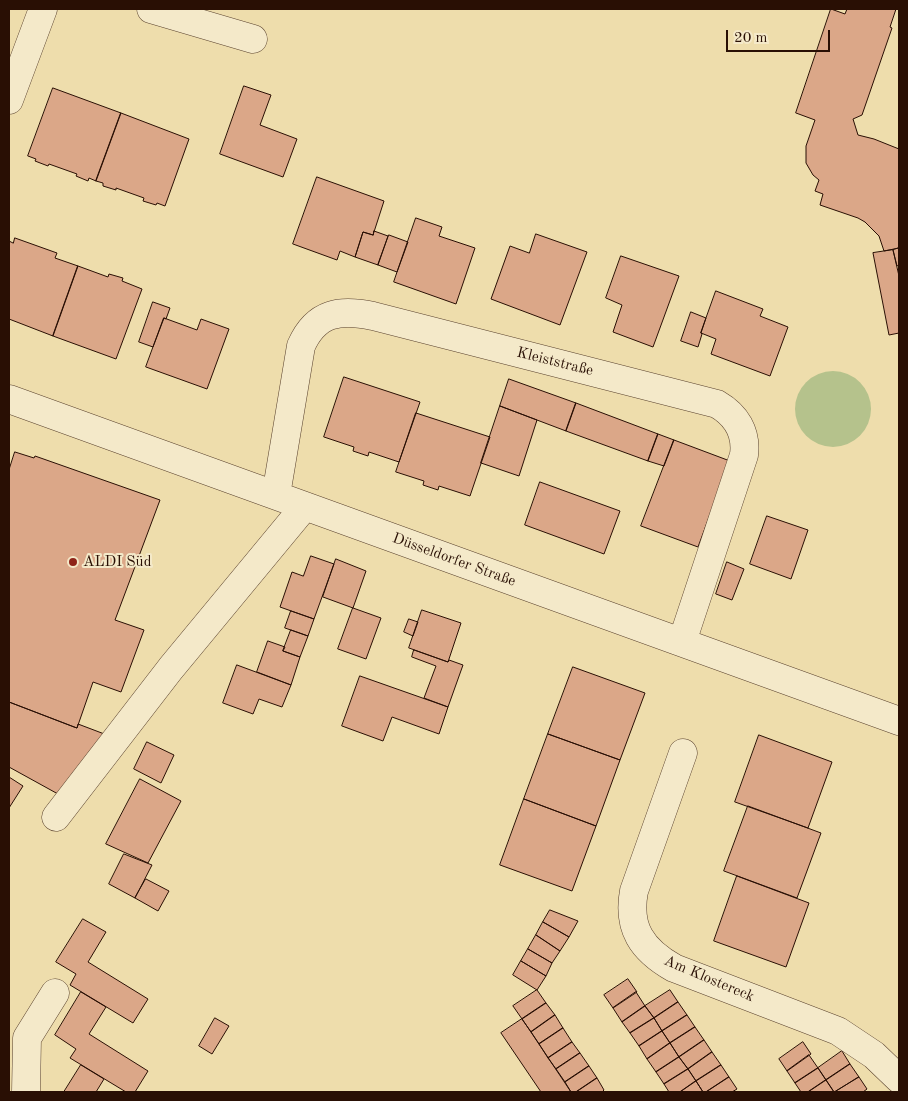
<!DOCTYPE html>
<html>
<head>
<meta charset="utf-8">
<style>
	body { margin:0 }
	#map { position:relative; width:908px; height:1101px; overflow:hidden; background:#eeddac; font-family:"Old Standard TT",serif }
	canvas { display:block }
	.frame { position:absolute; inset:0; border:10px solid #290f04; pointer-events:none }
	.scale { position:absolute; left:726px; top:30px; width:104px; height:22px; box-sizing:border-box; border:2px solid #290f04; border-top:0; padding-left:6px; font-size:15px; line-height:18px; white-space:nowrap; color:#290f04; -webkit-text-stroke:4px #f4e9c9; paint-order:stroke }
</style>
</head>
<body>
<div id="map">
<canvas width="908" height="1101"></canvas>
<div class="frame"></div>
<div class="scale">20 m</div>
</div>
<script>
const ctx = document.querySelector('canvas').getContext('2d');
ctx.lineJoin = 'round';
function paint(path, color) { ctx.fillStyle = color; ctx.fill(path, 'evenodd'); }
function strokePath(path, color, width, dash) { ctx.strokeStyle = color; ctx.lineWidth = width; ctx.lineCap = dash ? 'butt' : 'round'; ctx.setLineDash(dash || []); ctx.stroke(path); }
function label(font, color, halo, rows, align = 'center') {
  ctx.font = font + ' "Old Standard TT",serif'; ctx.lineWidth = 4; ctx.setLineDash([]); ctx.textBaseline = 'middle'; ctx.strokeStyle = halo; ctx.fillStyle = color; for (const [text, x, y, turn = 0] of rows) {
    ctx.save(); ctx.translate(x, y); ctx.rotate((+turn || 0) * Math.PI / 180); ctx.textAlign = isNaN(turn) ? turn : align; if (halo) ctx.strokeText(text, 0, 0); ctx.fillText(text, 0, 0); ctx.restore();
  }
}
paint(new Path2D(`
	M795 409a38 38 0 1 1 76 0a38 38 0 1 1-76 0Z`), '#b5c28c');
const building = new Path2D(`
	M831,9L845,14L847,9H896L890,27L892,28L862,115L853,119L858,135L874,139L899,149V248L884,251L879,236L865,222L858,218L820,205L823,194L815,191L819,180L813,175L806,163V146L815,120L796,113Z
	M244,86L271,95L260,125L297,139L283,177L220,154Z
	M53,88L121,113L96,181L89,178L88,181L76,176L77,174L49,164L48,166L35,161L36,159L28,156Z
	M121,113L189,139L165,206L157,203L156,205L143,201L144,198L116,188V190L103,186V183L96,181Z
	M317,177L384,201L373,235L363,232L355,257L340,251L337,260L293,244Z
	M416,218L442,227L439,236L475,248L456,304L394,282Z
	M374,231L388,236L378,265L355,257L363,232L373,235Z
	M536,234L587,252L560,325L491,299L510,246L529,253Z
	M389,235L408,242L397,272L378,265Z
	M15,238L57,253L55,258L78,266L53,336L9,319V241L13,243Z
	M899,248V265L897,266L893,250Z
	M893,250L899,276V333L889,335L873,253Z
	M621,256L679,276L653,347L613,332L622,305L606,298Z
	M78,266L108,277L109,274L123,278L122,281L142,289L116,359L53,336Z
	M716,291L763,309L760,316L788,327L770,376L711,354L716,339L701,333Z
	M153,302L170,308L166,319L164,318L153,347L139,342Z
	M691,312L706,318L701,333L702,334L698,347L681,341Z
	M164,318L197,330L201,319L229,329L207,389L146,367Z
	M344,377L420,402L399,462L369,452L368,456L353,451L354,447L324,437Z
	M509,379L576,403L566,431L500,406Z
	M576,403L658,434L648,461L566,431Z
	M500,406L537,420L519,476L481,463Z
	M416,413L490,437L470,496L439,486L438,490L423,485L424,481L396,472Z
	M658,434L674,440L664,466L648,461Z
	M674,440L730,461L698,547L641,526Z
	M15,452L34,458L35,456L160,500L115,620L144,630L121,692L93,682L77,728L9,702V470Z
	M540,482L620,511L604,554L525,525Z
	M767,516L808,530L791,579L750,564Z
	M311,556L334,564L314,619L280,607L292,572L303,576Z
	M336,559L366,571L353,608L323,597Z
	M727,562L744,569L732,600L716,594Z
	M353,608L381,618L366,659L338,649Z
	M422,610L461,623L448,662L409,648Z
	M291,611L314,619L308,636L285,628Z
	M409,619L418,622L413,636L404,632Z
	M291,630L308,636L300,657L283,651Z
	M268,641L285,647L283,651L300,657L291,685L257,672Z
	M414,650L448,662L449,660L463,665L448,707L424,698L436,666L412,657Z
	M237,665L291,685L282,707L259,699L253,714L223,703Z
	M573,667L645,693L620,760L548,734Z
	M360,676L448,707L439,734L392,717L383,741L342,726Z
	M9,702L74,727L77,728L78,724L107,735L58,794L9,767Z
	M548,734L620,760L596,826L524,799Z
	M759,735L832,762L808,828L735,802Z
	M147,742L174,755L161,783L134,769Z
	M9,777L23,786L9,808Z
	M140,779L181,801L148,863L106,844Z
	M524,799L596,826L572,891L500,865Z
	M748,806L821,833L797,898L724,871Z
	M124,854L152,865L135,898L109,884Z
	M737,876L809,903L786,967L714,941Z
	M146,879L169,891L158,911L135,898Z
	M550,910L578,921L569,937L543,922Z
	M83,919L106,932L88,962L148,999L133,1023L70,985L76,974L56,962Z
	M543,922L569,937L560,951L536,935Z
	M536,935L560,951L552,963L528,949Z
	M528,949L552,963L546,976L521,961Z
	M521,961L546,976L537,990L513,975Z
	M628,979L637,992L613,1008L604,995Z
	M537,990L546,1003L522,1019L513,1006Z
	M670,990L678,1002L654,1018L645,1006Z
	M81,992L106,1007L89,1034L148,1071L135,1092H126L70,1058L76,1049L55,1035Z
	M636,992L645,1006L622,1022L613,1008Z
	M678,1002L687,1015L662,1031L654,1018Z
	M546,1003L555,1015L531,1032L522,1019Z
	M645,1006L654,1018L630,1033L622,1022Z
	M555,1015L563,1028L539,1044L531,1032Z
	M687,1015L695,1027L670,1043L662,1031Z
	M215,1018L229,1026L212,1054L199,1046Z
	M654,1018L662,1031L639,1046L630,1033Z
	M522,1019L531,1032L571,1092H541L501,1033Z
	M695,1027L704,1040L679,1057L670,1043Z
	M563,1028L572,1042L548,1058L539,1044Z
	M662,1031L670,1043L647,1059L639,1046Z
	M704,1040L712,1052L688,1069L679,1057Z
	M572,1042L580,1053L556,1069L548,1058Z
	M803,1042L811,1054L787,1071L779,1059Z
	M670,1043L679,1057L656,1072L647,1059Z
	M842,1051L850,1064L826,1080L818,1068Z
	M712,1052L721,1065L696,1081L688,1069Z
	M580,1053L589,1066L565,1082L556,1069Z
	M809,1055L818,1068L795,1083L787,1071Z
	M679,1057L688,1069L664,1084L656,1072Z
	M850,1064L859,1077L834,1092L826,1080Z
	M81,1065L104,1079L96,1092H64Z
	M721,1065L729,1077L706,1092H703L696,1081Z
	M589,1066L597,1078L576,1092H571L565,1082Z
	M818,1068L826,1080L808,1092H801L795,1083Z
	M688,1069L696,1081L680,1092H669L664,1084Z
	M729,1077L737,1089L732,1092H706Z
	M859,1077L867,1089L863,1092H835Z
	M597,1078L604,1090L602,1092H576Z
	M826,1080L834,1092H808Z
	M696,1081L703,1092H680Z`);
paint(building, '#dba788');
strokePath(building, '#290f04', 1);
const minor = new Path2D(`
	M151,9L253,39
	M9,100L43,9
	M9,399L899,721
	M276,495L301,346C316,312 340,309 373,316L717,404C736,415 747,432 744,455L682,642
	M683,753L634,891C627,928 642,950 674,968L838,1031L874,1055L899,1079
	M56,817L171,668L305,506
	M26,1092L27,1038L55,993`);
strokePath(minor, '#5a422e', 29);
strokePath(minor, '#f4e9c9', 28);
for (const [x, y, r, color] of [
	[73,562,5,"#8f2418"]
]) { const dot = new Path2D(); dot.arc(x, y, r, 0, 2 * Math.PI); ctx.fillStyle = color; ctx.fill(dot); strokePath(dot, '#f4e9c9', 2); }
label('15px', '#290f04', '#f4e9c9', [
	["Kleiststraße",555,362,14],
	["Düsseldorfer Straße",454,560,20],
	["Am Klostereck",709,979,23]
]);
label('15px', '#290f04', '#f4e9c9', [
	["ALDI Süd",83,562]
], 'left');
</script>
</body>
</html>
